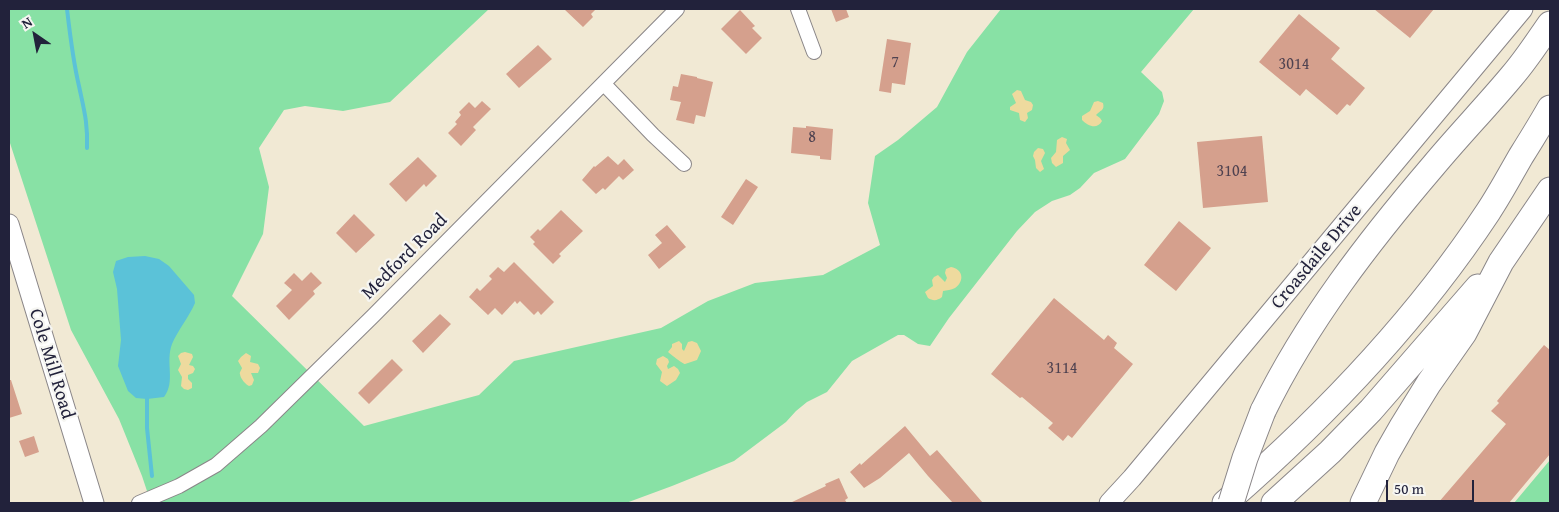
<!DOCTYPE html>
<html>
<head>
<meta charset="utf-8">
<style>
	body { margin:0 }
	#map { position:relative; width:1559px; height:512px; overflow:hidden; background:#f1e9d4; font-family:"Gentium Book Plus",serif }
	canvas { display:block }
	.frame { position:absolute; inset:0; border:10px solid #22223b; pointer-events:none }
	.north { position:absolute; left:10px; top:10px; width:50px; height:50px; -webkit-text-stroke:4px #f6f6f2; paint-order:stroke; rotate:327deg; font-size:14px; font-weight:700; line-height:20px; text-align:center; color:#22223b }
	.north::after { content:''; display:block; margin:auto; width:18px; height:22px; background:#22223b; clip-path:polygon(50% 0,100% 100%,50% 72%,0 100%) }
	.scale { position:absolute; left:1386px; top:480px; width:88px; height:22px; box-sizing:border-box; border:2px solid #22223b; border-top:0; padding-left:6px; font-size:15px; line-height:18px; white-space:nowrap; color:#22223b; -webkit-text-stroke:4px #f6f6f2; paint-order:stroke }
</style>
</head>
<body>
<div id="map">
<canvas width="1559" height="512"></canvas>
<div class="frame"></div>
<div class="north">N</div>
<div class="scale">50 m</div>
</div>
<script>
const ctx = document.querySelector('canvas').getContext('2d');
ctx.lineJoin = 'round';
function paint(path, color) { ctx.fillStyle = color; ctx.fill(path, 'evenodd'); }
function strokePath(path, color, width, dash) { ctx.strokeStyle = color; ctx.lineWidth = width; ctx.lineCap = dash ? 'butt' : 'round'; ctx.setLineDash(dash || []); ctx.stroke(path); }
function label(font, color, halo, rows, align = 'center') {
  ctx.font = font + ' "Gentium Book Plus",serif'; ctx.lineWidth = 4.5; ctx.setLineDash([]); ctx.textBaseline = 'middle'; ctx.strokeStyle = halo; ctx.fillStyle = color; for (const [text, x, y, turn = 0] of rows) {
    ctx.save(); ctx.translate(x, y); ctx.rotate((+turn || 0) * Math.PI / 180); ctx.textAlign = isNaN(turn) ? turn : align; if (halo) ctx.strokeText(text, 0, 0); ctx.fillText(text, 0, 0); ctx.restore();
  }
}
paint(new Path2D(`
	M9,9H489L390,102L343,111L305,106L284,110L259,148L269,187L263,234L232,296L364,426L479,395L514,361L661,328L708,301L755,283L823,275L880,245L868,203L875,156L898,140L937,107L967,52L1001,9H1194L1141,72L1162,92L1164,101L1159,114L1125,159L1094,173L1080,188L1070,195L1052,201L1035,212L1017,231L949,318L930,346L918,344L904,335H898L852,361L827,392L807,402L796,411L786,422L734,461L672,486L626,503H151L142,476L119,419L71,330L9,140Z
	M1550,460V503H1514Z`), '#88e1a5');
paint(new Path2D(`
	M1017,90L1021,91L1025,100L1031,102L1033,105L1032,110L1027,113L1028,118L1025,122L1020,120L1019,113L1010,110V107L1016,103L1012,94Z
	M1098,101L1103,103C1105,111 1100,110 1096,115L1100,118L1102,121C1097,130 1088,126 1082,120V116L1090,111L1094,102Z
	M1062,137L1067,139L1066,143L1070,150L1063,156V163L1056,167L1052,163L1051,158L1056,152L1057,140Z
	M1038,148L1043,149L1045,153L1041,161L1044,169L1040,172L1036,168L1035,160L1033,156L1034,152Z
	M951,267C963,269 965,281 955,288C951,290 947,290 943,291L942,297C937,301 933,301 928,298L925,292L933,286L932,280L934,277L938,275L945,282L947,278L945,273L946,269Z
	M679,341L682,344V349L684,351L688,342L692,341L697,343L701,351L697,360L685,364C683,364 669,353 668,352L672,347V344Z
	M185,352L192,354L193,357L189,365L193,366L195,369L193,373L188,375V379L192,383V388L188,390L184,389L181,386L182,377L178,370L181,364L178,356L181,353Z
	M246,353L251,356L250,362L258,364L260,368L258,373H251L254,380L252,385L249,386C246,385 240,378 240,374C239,373 242,369 242,368L238,361L241,357Z
	M663,356L668,359L669,362L667,366L668,369L674,366L678,369L680,373L676,380L667,386L660,381L662,372L656,364L657,359Z`), '#eeda9e');
paint(new Path2D(`
	M145,256L159,259L169,266L194,295L195,303C189,317 178,330 172,344C165,363 176,381 164,397L147,399L136,398L128,391L118,366L121,340L117,289L113,272L116,261L128,257Z`), '#5bc2d8');
strokePath(new Path2D(`
	M67,9C70,35 73,61 79,86C84,110 88,123 87,148
	M147,394V428L152,476`), '#5bc2d8', 4);
paint(new Path2D(`
	M564,9H596L591,14L593,17L583,27Z
	M831,9H846L849,17L836,22Z
	M1374,9H1434L1410,38Z
	M740,10L755,26L752,28L762,38L746,54L721,29Z
	M1299,14L1340,48L1331,59L1365,88L1350,106L1347,104L1337,115L1306,89L1300,96L1259,62Z
	M887,39L911,43L905,85L892,83L891,93L879,91Z
	M538,45L552,59L519,88L506,74Z
	M681,74L697,77V78L713,82L705,117L696,115L694,124L676,120L681,102L670,100L673,86L678,87Z
	M482,101L491,109L473,127L476,130L461,146L448,133L457,124L455,122L461,115L459,112L469,102L475,108Z
	M806,126L833,129L831,160L820,159V156L791,153L793,127L806,128Z
	M1262,136L1268,202L1203,208L1197,142Z
	M608,156L618,165L624,159L634,170L623,180L619,176L605,190L603,188L596,194L582,180L594,166L595,167Z
	M418,157L437,176L426,187L424,184L406,202L389,184Z
	M746,179L758,187L733,225L721,217Z
	M561,210L583,231L559,254L561,256L553,264L533,244L535,242L530,237L538,229L540,231Z
	M354,214L375,235L356,253L336,233Z
	M1179,221L1211,248L1176,291L1144,265Z
	M667,225L686,247L659,269L648,255L662,243L655,235Z
	M514,262L554,302L541,315L538,311L534,315L520,301L517,304L515,301L502,315L495,308L488,315L469,297L477,288L480,291L492,279L489,276L498,267L504,272Z
	M311,272L322,283L313,291L315,294L289,320L276,306L292,290L284,283L294,273L302,281Z
	M1054,298L1104,340L1108,335L1117,343L1114,348L1133,364L1072,438L1068,435L1063,441L1048,428L1053,423L1022,397L1020,398L991,374Z
	M440,314L451,324L423,353L412,341Z
	M1544,345L1550,350V454L1509,503H1438L1506,424L1491,411L1499,403L1497,401Z
	M392,359L403,370L369,404L358,393Z
	M9,380H11L22,414L9,418Z
	M905,426L930,456L937,450L983,503H953L928,476L909,453L880,478L864,488L850,472L860,463L861,465Z
	M34,436L39,452L25,457L19,441Z
	M839,478L848,498L845,500L847,503H790L826,486L825,484Z`), '#d5a08d');
const street = new Path2D(`
	M798,9L814,52
	M604,84L653,135L684,164
	M139,503L179,486L216,465L261,426L373,316L677,9`);
const secondary = new Path2D(`
	M9,224L94,503
	M1109,503L1132,478L1523,9`);
const highway = new Path2D(`
	M1263,411C1307,321 1369,241 1434,165C1459,135 1487,106 1512,76C1526,60 1538,41 1550,24
	M1225,503C1323,418 1416,321 1488,212C1500,194 1510,175 1521,156C1531,140 1541,124 1550,108
	M1274,503L1330,452L1371,410L1478,287
	M1363,503L1387,453L1403,425L1429,383L1464,333L1501,262L1550,190`);
strokePath(street, '#8a8688', 16);
strokePath(secondary, '#8a8688', 21);
strokePath(highway, '#8a8688', 27);
strokePath(street, '#fff', 14);
strokePath(secondary, '#fff', 19);
strokePath(highway, '#fff', 25);
const highwayBridge = new Path2D(`
	M1231,503L1245,458L1263,411`);
strokePath(highwayBridge, '#8a8688', 27, []);
strokePath(highwayBridge, '#fff', 25);
label('16px', '#4f4250', null, [
	["7",895,63],
	["3014",1294,65],
	["8",812,138],
	["3104",1232,172],
	["3114",1062,369]
]);
label('19px', '#22223b', '#f6f6f2', [
	["Medford Road",405,257,-45],
	["Croasdaile Drive",1317,257,-50],
	["Cole Mill Road",51,364,73]
]);
</script>
</body>
</html>
